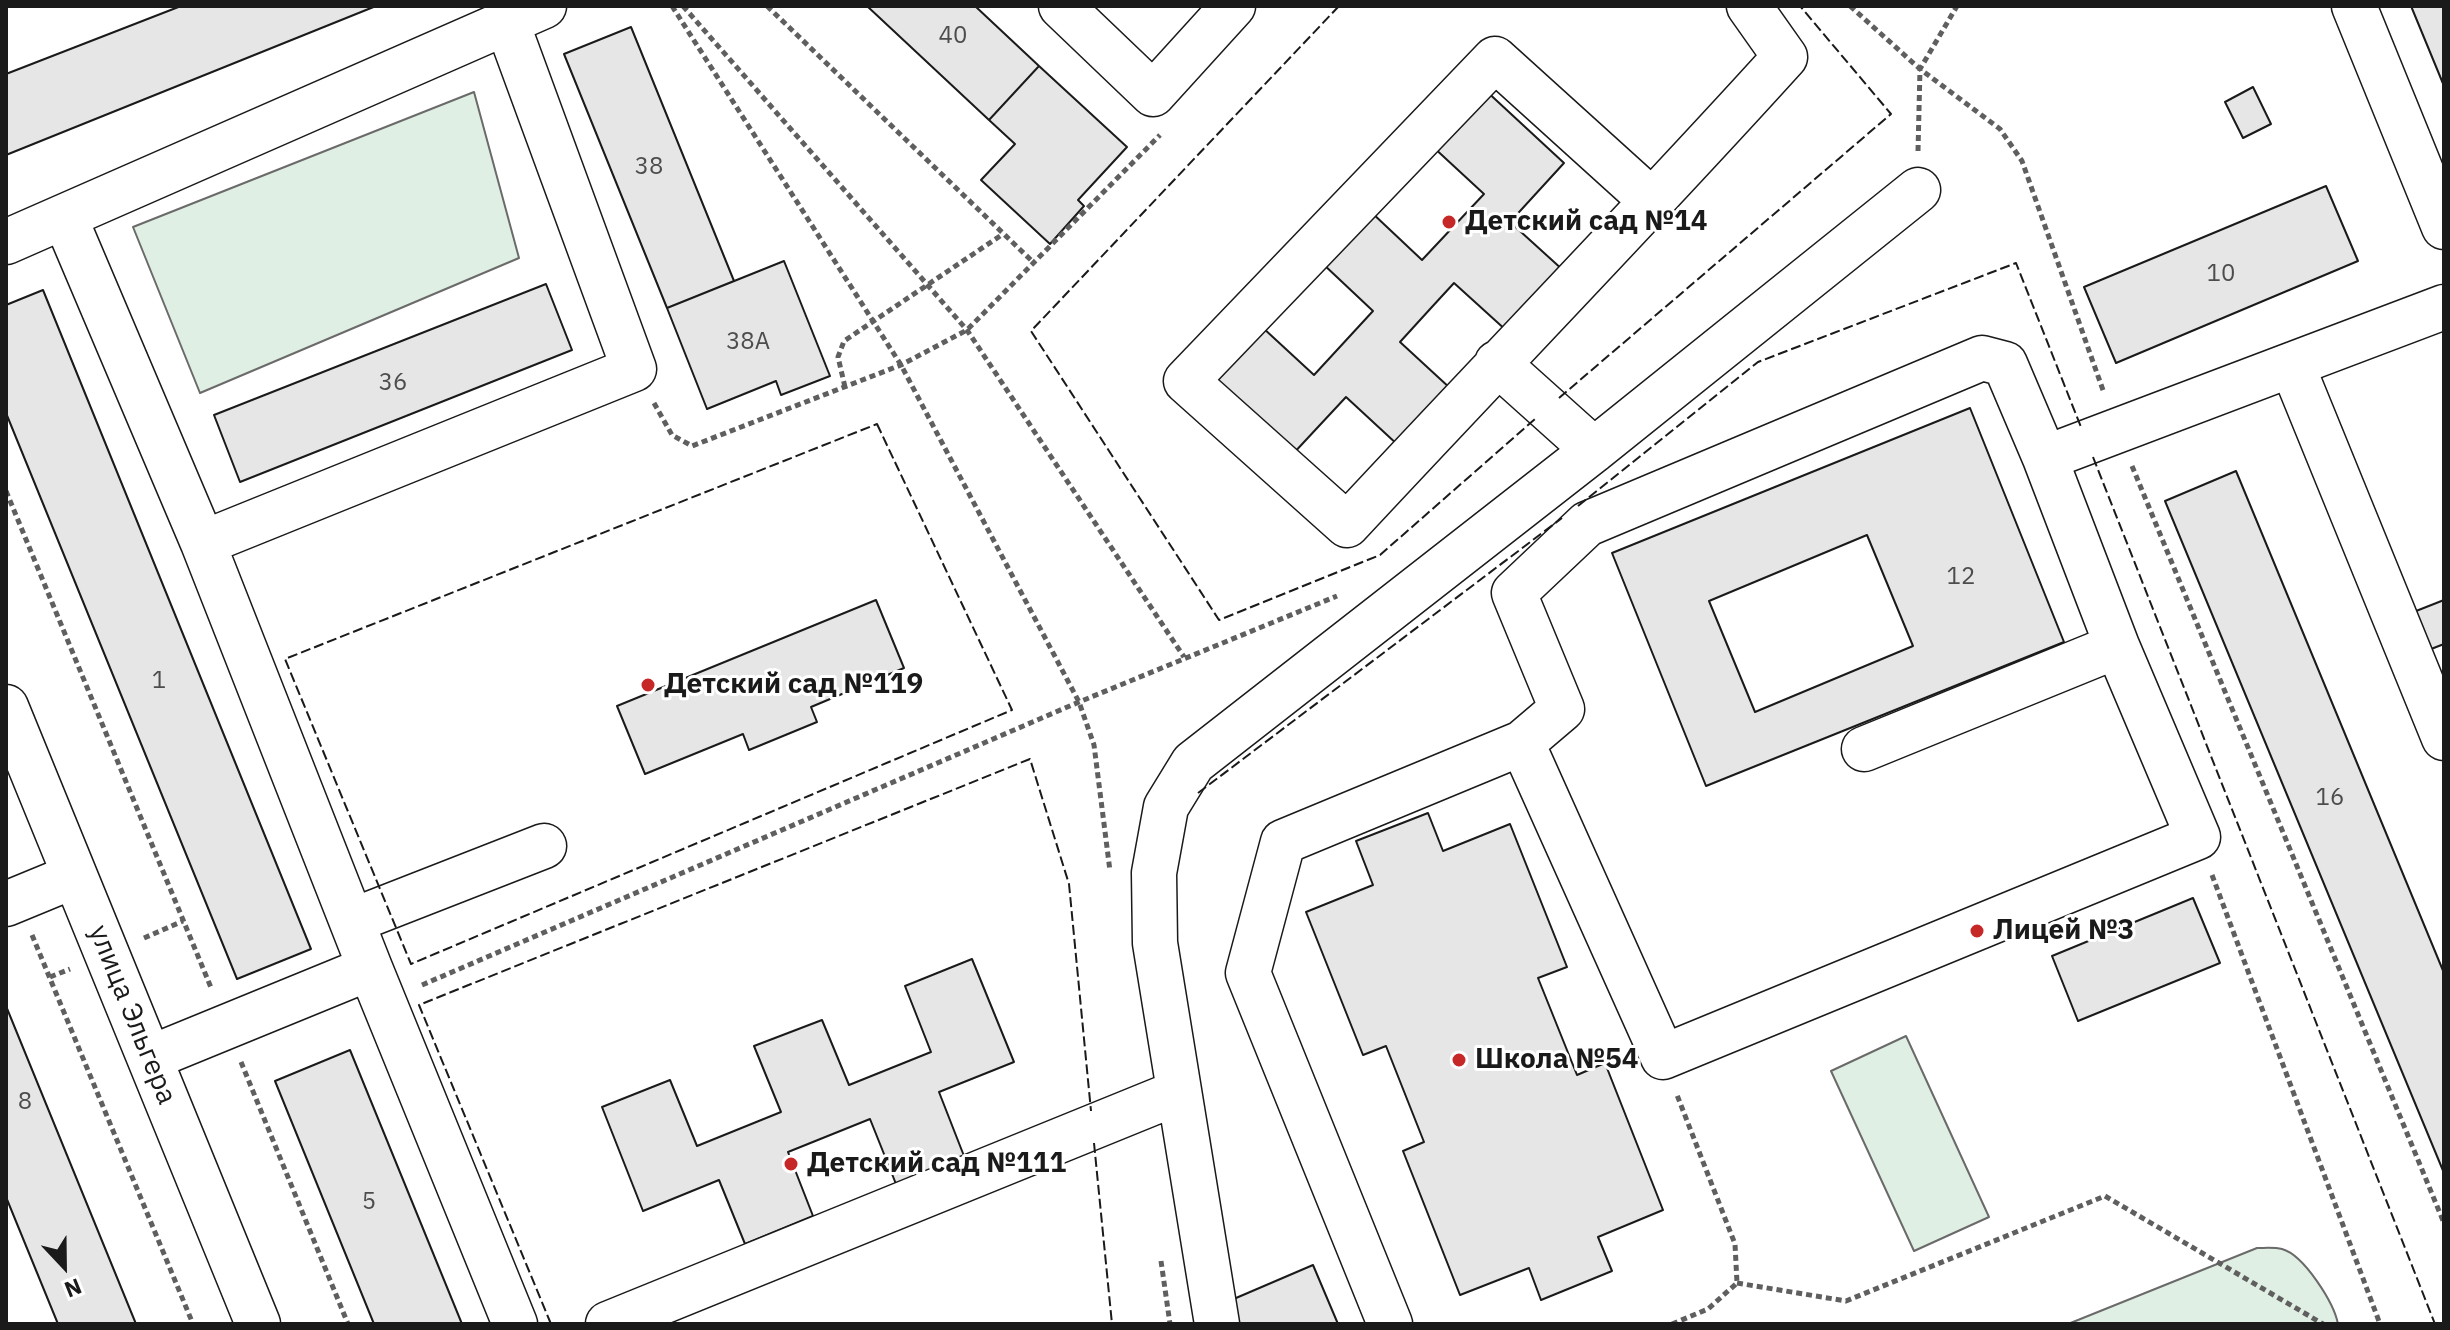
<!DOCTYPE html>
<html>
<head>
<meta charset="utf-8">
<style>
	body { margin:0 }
	#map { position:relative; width:2450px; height:1330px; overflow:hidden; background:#fff; font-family:"IBM Plex Sans",sans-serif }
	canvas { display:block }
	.frame { position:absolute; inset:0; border:8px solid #1a1a1a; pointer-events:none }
	.north { position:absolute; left:24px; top:1226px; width:80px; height:80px; -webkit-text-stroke:6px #fff; paint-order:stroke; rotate:158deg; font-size:22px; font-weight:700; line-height:32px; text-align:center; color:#1a1a1a }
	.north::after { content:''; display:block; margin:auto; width:28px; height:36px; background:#1a1a1a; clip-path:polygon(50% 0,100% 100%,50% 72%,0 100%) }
</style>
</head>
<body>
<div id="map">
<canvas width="2450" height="1330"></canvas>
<div class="frame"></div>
<div class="north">N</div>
</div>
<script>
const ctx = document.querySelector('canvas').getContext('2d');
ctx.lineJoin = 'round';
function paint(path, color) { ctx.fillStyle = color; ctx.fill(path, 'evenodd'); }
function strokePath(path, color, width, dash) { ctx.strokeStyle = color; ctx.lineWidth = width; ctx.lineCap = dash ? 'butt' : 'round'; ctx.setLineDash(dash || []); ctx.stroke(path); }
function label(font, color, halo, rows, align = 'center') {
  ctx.font = font + ' "IBM Plex Sans",sans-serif'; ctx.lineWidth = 6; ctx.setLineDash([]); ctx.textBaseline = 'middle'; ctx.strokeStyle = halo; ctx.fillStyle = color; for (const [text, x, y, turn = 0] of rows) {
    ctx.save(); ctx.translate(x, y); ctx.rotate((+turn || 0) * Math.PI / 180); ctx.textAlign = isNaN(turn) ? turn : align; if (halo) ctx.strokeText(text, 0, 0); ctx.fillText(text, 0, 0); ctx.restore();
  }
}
const green = new Path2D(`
	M474,92L519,258L200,393L133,227Z
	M1906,1036L1989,1217L1914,1251L1831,1071Z
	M2257,1248C2265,1248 2274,1247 2282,1249C2304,1255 2334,1303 2338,1324H2068Z`);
paint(green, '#e0efe3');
strokePath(green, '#6a6a6a', 2);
const building = new Path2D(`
	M181,6H376L6,155V74Z
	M867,6H975L1039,66L989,120Z
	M2411,6H2444V86Z
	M631,27L734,281L667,308L564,54Z
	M1039,66L1127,147L1078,200L1084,206L1050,244L981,180L1015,144L989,120Z
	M2253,87L2271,124L2243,138L2225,102Z
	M1483,88L1564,163L1510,222L1564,271L1508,332L1454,283L1431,308L1400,342L1451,389L1399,446L1346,397L1291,456L1211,382L1262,327L1314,375L1373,311L1322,263L1370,211L1422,260L1484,194L1431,145Z
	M2326,186L2358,261L2116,363L2084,287Z
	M784,261L830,376L781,395L776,381L707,409L667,308Z
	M546,284L572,350L240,482L214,415Z
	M43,290L311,949L237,979L6,413V305Z
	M1970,408L2064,642L1706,786L1612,553ZM1867,535L1913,646L1755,712L1709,601Z
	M2236,471L2444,973V1173L2165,501Z
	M876,600L904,668L811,707L817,722L749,750L743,734L645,774L617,706Z
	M2444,600V644L2426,651L2411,613Z
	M1428,813L1443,851L1510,824L1567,967L1538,978L1577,1075L1605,1063L1663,1210L1598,1237L1612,1271L1541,1300L1529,1268L1460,1295L1403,1151L1424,1142L1386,1046L1363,1055L1306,912L1373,885L1356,841Z
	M2193,898L2220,963L2078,1021L2052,956Z
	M972,959L1014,1062L939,1092L964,1156L896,1184L870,1119L788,1152L813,1216L745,1244L719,1180L643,1211L602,1107L670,1080L697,1146L781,1112L754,1046L822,1020L849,1085L931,1052L905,986Z
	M6,1006L136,1324H58L6,1197Z
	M350,1050L462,1324H374L275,1081Z
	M1313,1265L1338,1324H1239L1229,1301Z`);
paint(building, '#e6e6e6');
strokePath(building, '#1a1a1a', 2);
const minor = new Path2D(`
	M1061,6L1153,94L1233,6
	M2354,6L2444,227
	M1653,202L1495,59L1186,381L1347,525C1493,368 1642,215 1785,57L1749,6
	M65,218L203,543L370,968L515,1324
	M6,242L544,6
	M1497,363L1594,450
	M2292,365L2444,738
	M203,543L634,369L507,23
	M6,707L258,1324
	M1522,743L1562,709L1514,593L1587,524L1982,358L2005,364L2045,458
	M1864,749L2117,646L2045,458L2444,307
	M6,904L74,876
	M352,921L544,846
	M150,1058L370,968
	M608,1324L1179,1092
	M1217,1324L1155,943L1154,873L1166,807L1193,763L1594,450L1918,190
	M1390,1324L1248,973L1283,842L1522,743L1663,1057L2198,837L2117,646`);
strokePath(minor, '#1a1a1a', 47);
strokePath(new Path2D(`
	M672,6L901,365L1079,702L1094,745L1110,871
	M683,6L967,330L1184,657
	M767,6L1034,263
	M1850,6L1920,69L2000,129L2022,161L2104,393
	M1918,151L1920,69L1957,6
	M845,387L838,357L844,341L1003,234
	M654,403L672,435L692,446L901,365L967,330L1160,135
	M2132,466L2444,1223
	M6,491L212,990
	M2212,875L2380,1324
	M32,935L193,1324
	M144,938L183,921
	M50,977L70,969
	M422,985L1079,702L1337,596
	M241,1062L348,1324
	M1161,1261L1170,1324
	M1737,1283L1846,1301L2105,1196L2323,1324
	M1672,1324L1708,1309L1737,1283L1735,1244L1677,1095`), '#5f5f5f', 5, [6, 4]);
strokePath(minor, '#fff', 44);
strokePath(new Path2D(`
	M1339,6L1031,331L1219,620L1380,555L1535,419
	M1559,398L1891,114L1800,6
	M877,424L1012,710L411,964L285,659Z
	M2093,457L2435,1324
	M1578,506L1758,362L2016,263L2081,427
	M1198,793L1562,518
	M1094,1143L1112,1324
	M551,1324L419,1005L1030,759L1069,884L1091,1111`), '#1a1a1a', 2, [10, 4]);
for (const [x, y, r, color] of [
	[1449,222,8,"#c62828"],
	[648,685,8,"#c62828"],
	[1977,931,8,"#c62828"],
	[1459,1060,8,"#c62828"],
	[791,1164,8,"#c62828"]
]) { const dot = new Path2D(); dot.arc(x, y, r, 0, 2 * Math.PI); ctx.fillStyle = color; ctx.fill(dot); strokePath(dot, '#fff', 3); }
label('24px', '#4d4d4d', null, [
	["40",953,36],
	["38",649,167],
	["10",2221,274],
	["38А",748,342],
	["36",393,383],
	["12",1961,577],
	["1",159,681],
	["16",2330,798],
	["8",25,1102],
	["5",369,1202]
]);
label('bold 28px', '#1a1a1a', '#fff', [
	["Детский сад №14",1465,222],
	["Детский сад №119",664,685],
	["Лицей №3",1993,931],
	["Школа №54",1475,1060],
	["Детский сад №111",807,1164]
], 'left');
label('28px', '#1a1a1a', '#fff', [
	["улица Эльгера",132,1015,68]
]);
</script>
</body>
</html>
